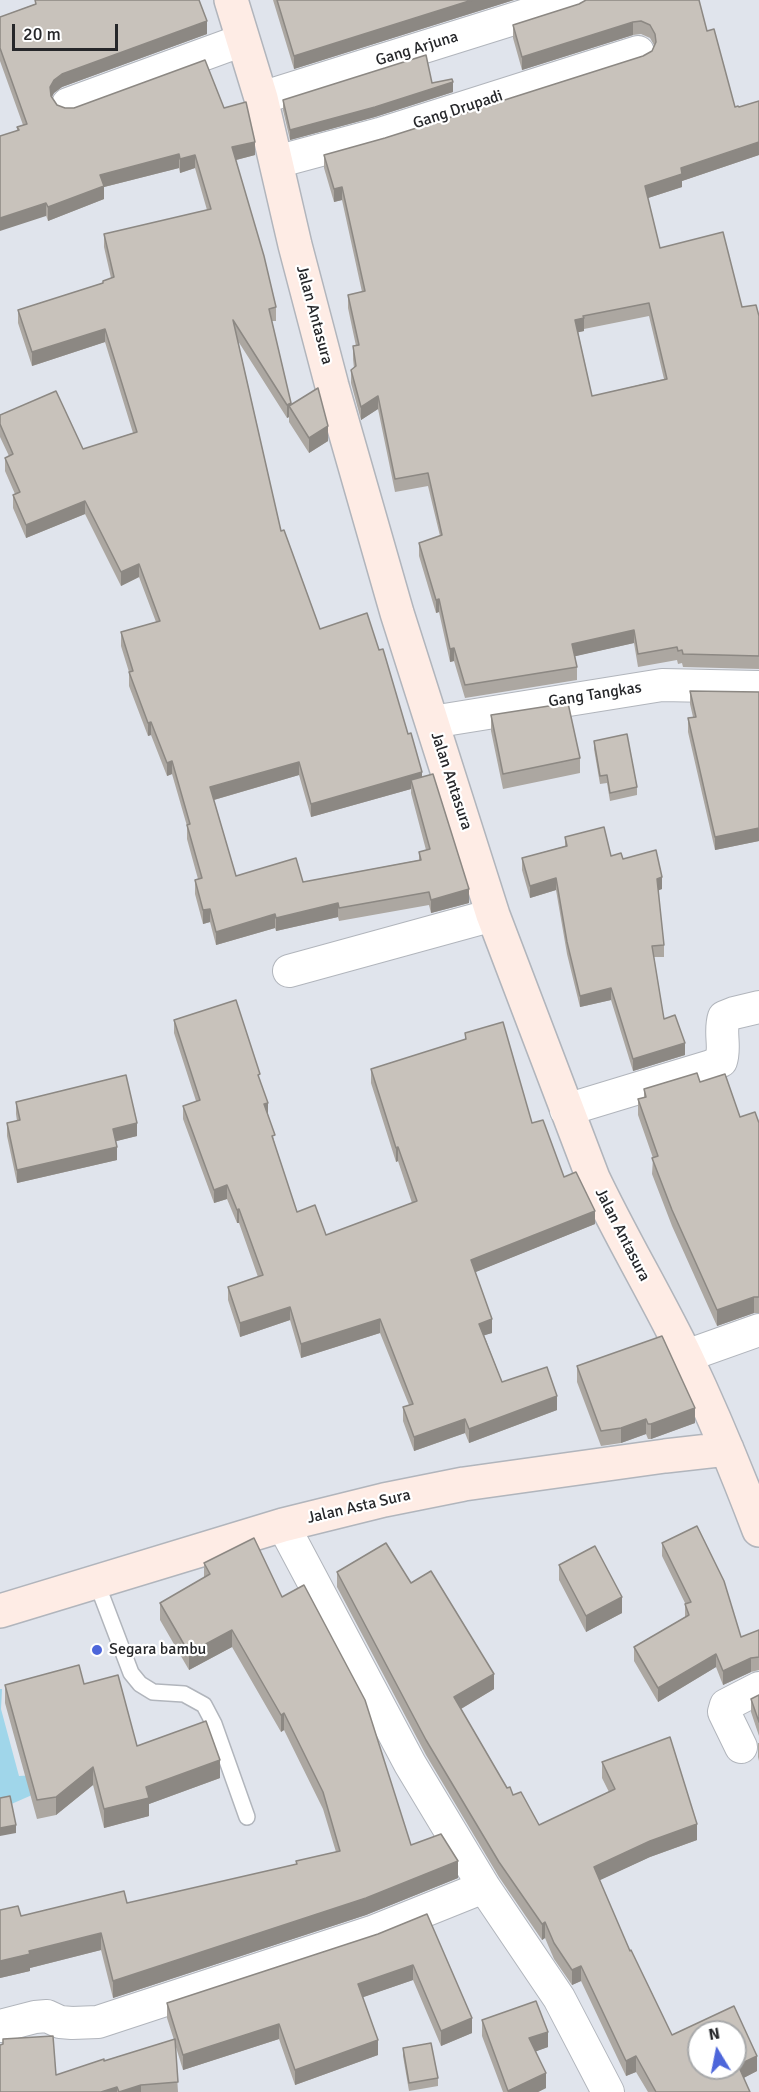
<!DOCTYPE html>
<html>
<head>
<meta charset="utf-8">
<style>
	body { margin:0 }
	#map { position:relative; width:759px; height:2092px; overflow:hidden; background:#e0e4ec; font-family:Signika,sans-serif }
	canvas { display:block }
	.north { position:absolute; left:687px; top:2020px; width:60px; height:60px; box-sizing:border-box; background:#fff; border:2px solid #a8a9aa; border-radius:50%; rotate:350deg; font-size:16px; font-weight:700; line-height:24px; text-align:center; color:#26272a }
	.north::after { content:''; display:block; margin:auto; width:21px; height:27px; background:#4d66da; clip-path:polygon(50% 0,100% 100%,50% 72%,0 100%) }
	.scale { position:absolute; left:12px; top:24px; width:106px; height:27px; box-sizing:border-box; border:3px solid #26272a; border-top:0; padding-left:8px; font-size:18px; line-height:21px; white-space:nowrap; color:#26272a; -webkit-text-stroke:4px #fff; paint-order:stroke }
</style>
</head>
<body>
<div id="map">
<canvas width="759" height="2092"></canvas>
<div class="north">N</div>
<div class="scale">20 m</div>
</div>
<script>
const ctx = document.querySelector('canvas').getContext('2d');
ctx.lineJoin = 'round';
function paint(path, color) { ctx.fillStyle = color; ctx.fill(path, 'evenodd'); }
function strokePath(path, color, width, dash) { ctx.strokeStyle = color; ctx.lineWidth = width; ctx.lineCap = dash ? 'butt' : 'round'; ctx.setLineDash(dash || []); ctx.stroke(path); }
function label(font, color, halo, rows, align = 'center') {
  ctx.font = font + ' Signika,sans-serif'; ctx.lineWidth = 4.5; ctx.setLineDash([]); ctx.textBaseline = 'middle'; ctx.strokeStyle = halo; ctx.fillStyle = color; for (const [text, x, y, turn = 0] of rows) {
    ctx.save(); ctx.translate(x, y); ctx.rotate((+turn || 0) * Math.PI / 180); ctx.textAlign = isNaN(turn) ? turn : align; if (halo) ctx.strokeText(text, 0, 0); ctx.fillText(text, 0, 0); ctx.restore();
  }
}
paint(new Path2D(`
	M0,1689H2L1,1709L19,1776L36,1775L32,1795L0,1809Z`), '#a0d6ea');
const lane = new Path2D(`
	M96,1581L131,1673L140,1684L153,1692L184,1694L204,1705L214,1724L247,1817`);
const street = new Path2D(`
	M261,98L574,0
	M68,104L243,40
	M276,162L380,134L638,52
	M432,722L662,685L759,687
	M289,971L493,915
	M566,1110L711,1066L721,1061C726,1047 719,1032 724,1017L734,1013L759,1007
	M686,1356L759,1330
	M283,1525L410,1764L484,1887L559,1998L608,2092
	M741,1747L724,1712L726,1705L759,1688
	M0,2026L35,2017L47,2016L60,2022L72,2023L98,2022L372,1932L484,1887`);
const secondary = new Path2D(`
	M231,0L261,98L295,245L332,386L397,613L493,915L593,1178C622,1239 657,1297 686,1357C713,1414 737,1472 759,1530
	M0,1611L283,1525L384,1500L464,1484L665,1456L727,1449`);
strokePath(lane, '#b1b5bc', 18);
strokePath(street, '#b1b5bc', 34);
strokePath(secondary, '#b1b5bc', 36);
strokePath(lane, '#fff', 15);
strokePath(street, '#fff', 32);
strokePath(secondary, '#feece5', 33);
paint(new Path2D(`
	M35,0L207,34L62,87L54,93L52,97L57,105L65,108H224L255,155L236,160L276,307V321H272L291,405L328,441L309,453L289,422V417L287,418L238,341L281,531L320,629L408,734L422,777L469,903L431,913L429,905L339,921L338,917L276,931L275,928L216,945L210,922L203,924L195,894V880L198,879L187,839V826L172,774L167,776L151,735L148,736L129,686V672L121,646V632L156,622L139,577L121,586L85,514L26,538L13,508V495L15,494L5,471V458L9,456L0,437V424L83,449L133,433L105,342L32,366L18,323V310L103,283L111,278L104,247V234L207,210L195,168L180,173L179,168L104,187V199L48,221L17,130V127L23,125L0,61V17L35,4ZM299,775L311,817L411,789V793L426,850L419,852V860L303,882L236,876L214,800Z
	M273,0H514L294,69Z
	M579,4L707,31L735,107H739L759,101V155L682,181V187L648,198L660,248L742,307L759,316V669L683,667L682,663L678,664L677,660L638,667L634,643L575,656L577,667V680L465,698L454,661L450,662L439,612L436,613L419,556V543L440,536L428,486L395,492L378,409L361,420L351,383V370L354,368L353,359V346H356L348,308V295L362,292L342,200L334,202L324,168V155L385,138L643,56L652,51L654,45L650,38L641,34L633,35L522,70L513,38V25ZM649,316L664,379L592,396L578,332L584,331V329Z
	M432,83L453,92L375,117L290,140L283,110V100Z
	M690,691L759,692V841L715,850L688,732V718L693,717L690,704Z
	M491,715L580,758V773L503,789L491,731Z
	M594,741L637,787V795L610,801L607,783L600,784L594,749Z
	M565,837L611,856L623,859L662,889L658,890L664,945V957H654L664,1019L685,1055L633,1071L611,1000L580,1007L567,954L556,890L530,898L522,870V858L565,846Z
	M174,1020L260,1080L275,1145L297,1212L326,1235L412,1203L398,1161L396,1162L371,1083V1069L465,1040V1033L532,1123L564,1177L595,1224L475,1272L492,1333L484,1335L502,1382L557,1410L469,1443L465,1433L414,1451L403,1421V1407L409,1405L380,1333L301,1358L290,1320L240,1337L228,1300V1287L258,1277L239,1223H237L227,1199L214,1203L183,1119V1106L196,1101L174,1033Z
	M700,1082L740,1117L759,1123V1313H754L717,1326L672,1226L652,1174L653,1158L638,1115V1099L644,1098V1089Z
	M16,1102L137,1136L116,1141L117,1160L17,1183L7,1136V1123L17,1121L16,1114Z
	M577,1366L695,1423L651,1439H648L646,1434L621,1443L601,1446L577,1382Z
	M662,1543L741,1637L759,1630V1670L751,1672L723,1685L716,1667L658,1702L634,1661V1647L685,1617V1603L662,1556Z
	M204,1563L282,1597L411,1845L458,1878L366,1915L113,1998L101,1950L30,1968V1971L0,1978V1910L21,1916L127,1903L296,1865V1861L336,1852L323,1809L284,1730L281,1732L232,1647L189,1670L160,1620V1603L204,1578Z
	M559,1565L622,1613L586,1632L559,1580Z
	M337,1572L411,1583L494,1689L461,1709L507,1788L539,1825L609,1792L602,1778V1762L697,1840L650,1857L599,1880L630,1951L672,2035L757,2071L743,2078L750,2092H648L636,2072L626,2076L581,1981L572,1985L554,1959L545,1938L542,1940L499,1877L426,1755L337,1587Z
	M84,1684L137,1746L220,1778L149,1804V1816L104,1828L93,1785L56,1815L37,1819L5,1703V1685Z
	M759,1695V1736L751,1712V1699Z
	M758,1743H759V1761L758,1757Z
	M427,1914L472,2033L441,2046L413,1980L363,1997L378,2055L295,2085L279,2039L183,2070L175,2044L178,2092H0L174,2040L167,2018V2003L378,1934Z
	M482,2020L548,2047L536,2051L546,2088L538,2092H503L482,2036Z
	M403,2048L438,2078V2086L409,2091L403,2056Z`), '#aca7a1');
paint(new Path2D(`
	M472,0H514L294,69V56Z
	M207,21V34L62,87L54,93L50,100V87L54,80L62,74Z
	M633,22V35L522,70V57Z
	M453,82V92L375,117L290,140V130Z
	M255,142V155L232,161V147Z
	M759,142V155L682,181V187L645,199V186L681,168Z
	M179,154V168L104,187V199L48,221V207L100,175Z
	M195,155V168L180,173V159Z
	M342,187V200L334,202V189Z
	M46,203V216L0,231V218Z
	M584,318V331L575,333V320Z
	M105,329V342L32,366V352Z
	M378,396V409L361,420V407Z
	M291,403V409L289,406V417L287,418V405Z
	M328,426V441L309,453V438Z
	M85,501V514L26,538V525Z
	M139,564V577L121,586V572Z
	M439,599V612L436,613V600Z
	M634,630V643L572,657V644Z
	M454,648V661L450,662V649Z
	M151,722V735L148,736V723Z
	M172,761V774L167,776V763Z
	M299,762V775L210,801V787Z
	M422,772V786L411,780V789L311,817V804Z
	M759,828V841L715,850V837Z
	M662,877V889L657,891V879Z
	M556,878V890L530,898V886Z
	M469,889V903L431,913V900Z
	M338,903V917L276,931V918Z
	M210,909V922L203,924V910Z
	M275,914V928L216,945V932Z
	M611,988V1000L580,1007V996Z
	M685,1043V1055L633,1071V1059Z
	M268,1103V1116L264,1104Z
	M137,1123V1136L113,1142V1129Z
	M117,1147V1160L17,1183V1170Z
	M398,1147V1161L396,1162V1148Z
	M227,1185V1199L214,1203V1190Z
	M239,1209V1223H237V1210Z
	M595,1211V1224L471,1274V1260Z
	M754,1297V1313L717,1326V1310Z
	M290,1307V1320L240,1337V1323Z
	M380,1319V1333L301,1358V1344Z
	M492,1319V1333L479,1337V1324Z
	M557,1396V1410L469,1443V1429Z
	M695,1408V1423L651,1439V1424Z
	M465,1419V1433L414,1451V1437Z
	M646,1419V1434L621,1443V1428Z
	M622,1597V1613L586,1632V1616Z
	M232,1630V1647L189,1670V1653Z
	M716,1654V1667L658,1702V1688Z
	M751,1658V1672L723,1685V1671Z
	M494,1674V1689L454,1713V1697Z
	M284,1713V1730L281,1732V1715Z
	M220,1760V1778L149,1804V1816L104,1828V1809L146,1787Z
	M93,1767V1785L56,1815V1797Z
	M697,1824V1840L650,1857L594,1883V1867L650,1841Z
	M16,1825V1833L0,1836V1828Z
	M458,1861V1878L366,1915L113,1998V1981Z
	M545,1922V1938L542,1940V1924Z
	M101,1933V1950L30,1968V1971L0,1978V1961L29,1951Z
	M413,1965V1980L358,1999V1984Z
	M581,1966V1981L572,1985V1970Z
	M472,2018V2033L441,2046V2031Z
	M279,2024V2039L183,2070V2055Z
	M548,2032V2047L529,2054V2038Z
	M378,2040V2055L295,2085V2070Z
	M636,2056V2072L626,2076V2061Z
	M757,2056V2071L738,2081V2065Z
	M546,2073V2088L538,2092H508V2091Z
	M141,2085V2092H119Z
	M117,2087V2092H101Z`), '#8c8883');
const building = new Path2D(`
	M35,0H199L207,21L62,74L54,80L50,87L51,96L57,105L65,108H74L205,60L224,108L246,102L255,142L232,147L264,256L276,307L269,309L291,403L287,405L233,320L281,531L284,530L320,629L367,613L379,650L383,649L408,734L411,733L422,772L311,804L299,762L210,787L236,876L296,858L303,882L421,860L419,852L430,849L411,780L433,774L469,889L431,900L429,892L339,908L338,903L276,918L275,914L216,932L210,909L203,910L195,880L202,878L187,825L190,824L172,761L167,763L151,722L148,723L129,672L133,671L121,632L160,621L139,564L121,572L85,501L26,525L13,495L20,492L5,458L13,454L0,424V415L56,391L83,449L137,432L105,329L32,352L18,310L103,283V281L114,277L104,234L211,209L195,155L180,159L179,154L100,175L104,186L48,207L46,203L0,218V136L19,130L17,127L27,124L0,48V17L36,4Z
	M277,0H472L294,56Z
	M586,0H699L707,31L714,29L735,107L738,106L739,107L759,101V142L681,168L682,174L645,186L660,248L723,232L742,307L756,305L759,316V656L683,654L682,650L678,651L677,647L638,654L634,630L572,644L577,667L465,685L454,648L450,649L439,599L436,600L419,543L442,535L428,473L395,479L378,396L361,407L351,370L356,366L353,346L359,345L348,295L365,291L342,187L334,189L324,155L385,138L643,56L652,51L656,42L655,34L650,25L641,21L633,22L522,57L513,25L579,4ZM649,303L667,379L592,396L575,320L584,318L583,316Z
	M426,55L432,83L452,79L453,82L375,107L290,130L283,100Z
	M318,388L328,426L309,438L289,406Z
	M690,691L759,692V828L715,837L688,718L696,717Z
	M568,703L580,758L503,774L491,715Z
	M627,734L637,787L610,793L607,775L600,776L594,741Z
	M604,827L611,856L621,853L623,859L656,850L662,877L657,879L664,945L652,946L664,1019L675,1015L685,1043L633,1059L611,988L580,996L567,942L556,878L530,886L522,858L567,846L565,837Z
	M236,1000L260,1074L258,1075L268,1103L264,1104L275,1135L272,1136L297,1212L315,1205L326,1235L417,1201L398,1147L396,1148L371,1069L466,1039L465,1033L503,1022L532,1123L543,1120L564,1177L576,1172L595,1211L471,1260L492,1319L479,1324L502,1382L547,1367L557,1396L469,1429L465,1419L414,1437L403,1407L413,1404L380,1319L301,1344L290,1307L240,1323L228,1287L263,1275L239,1209L237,1210L227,1185L214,1190L183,1106L200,1100L174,1020Z
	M697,1073L700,1082L725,1074L740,1117L755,1112L759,1123V1297H754L717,1310L672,1210L652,1158L658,1156L638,1099L646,1097L644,1089Z
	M126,1075L137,1123L113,1129L117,1147L17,1170L7,1123L20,1120L16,1102Z
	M662,1336L695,1408L651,1424H648L646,1419L621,1428L601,1431L577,1366Z
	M697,1526L724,1581L741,1637L759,1630V1657L751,1658L723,1671L716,1654L658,1688L634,1647L689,1615L685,1604L691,1602L662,1543Z
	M254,1538L282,1597L304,1585L365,1700L411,1845L441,1834L458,1861L366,1898L113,1981L101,1933L29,1951L30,1954L0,1961V1910L18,1906L21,1916L124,1891L127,1903L297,1864L296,1861L340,1851L323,1792L284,1713L281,1715L232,1630L189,1653L160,1603L210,1574L204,1563Z
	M386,1543L411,1583L431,1571L494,1674L454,1697L507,1788L510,1787L513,1795L521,1792L539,1825L615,1789L602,1762L670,1737L697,1824L650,1841L594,1867L630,1951L631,1950L672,2035L734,2006L757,2056L738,2065L750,2092H656L636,2056L626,2061L581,1966L572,1970L554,1943L545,1922L542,1924L499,1862L426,1740L337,1572ZM699,2032H735V2068H699Z
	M595,1546L622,1597L586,1616L559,1565Z
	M79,1665L84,1684L118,1675L137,1746L206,1721L220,1760L146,1787L149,1798L104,1809L93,1767L56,1797L37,1800L5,1685Z
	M759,1695V1722L751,1699Z
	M10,1796L16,1825L0,1828V1798Z
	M427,1914L472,2018L441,2031L413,1965L358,1984L378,2040L295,2070L279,2024L183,2055L167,2003L378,1934Z
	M536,2001L548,2032L529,2038L546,2073L508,2091L482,2020Z
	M53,2036L56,2075L104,2059V2061L175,2039L178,2082L141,2085L119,2092L117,2087L101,2092H0V2045L3,2044V2039Z
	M431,2043L438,2078L409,2083L403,2048Z`);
paint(building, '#c8c2bb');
strokePath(building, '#8c8883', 1.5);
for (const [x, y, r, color] of [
	[97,1650,6,"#4d66da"]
]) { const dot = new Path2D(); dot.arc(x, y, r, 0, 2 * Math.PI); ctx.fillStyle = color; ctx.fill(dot); strokePath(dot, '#fff', 2); }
label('16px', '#26272a', '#fff', [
	["Gang Arjuna",417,49,-17],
	["Gang Drupadi",458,110,-18],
	["Jalan Antasura",314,315,75],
	["Gang Tangkas",595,695,-9],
	["Jalan Antasura",451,781,72],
	["Jalan Antasura",622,1235,63],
	["Jalan Asta Sura",359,1507,-13]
]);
label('16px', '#26272a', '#fff', [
	["Segara bambu",109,1650]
], 'left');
</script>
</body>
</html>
